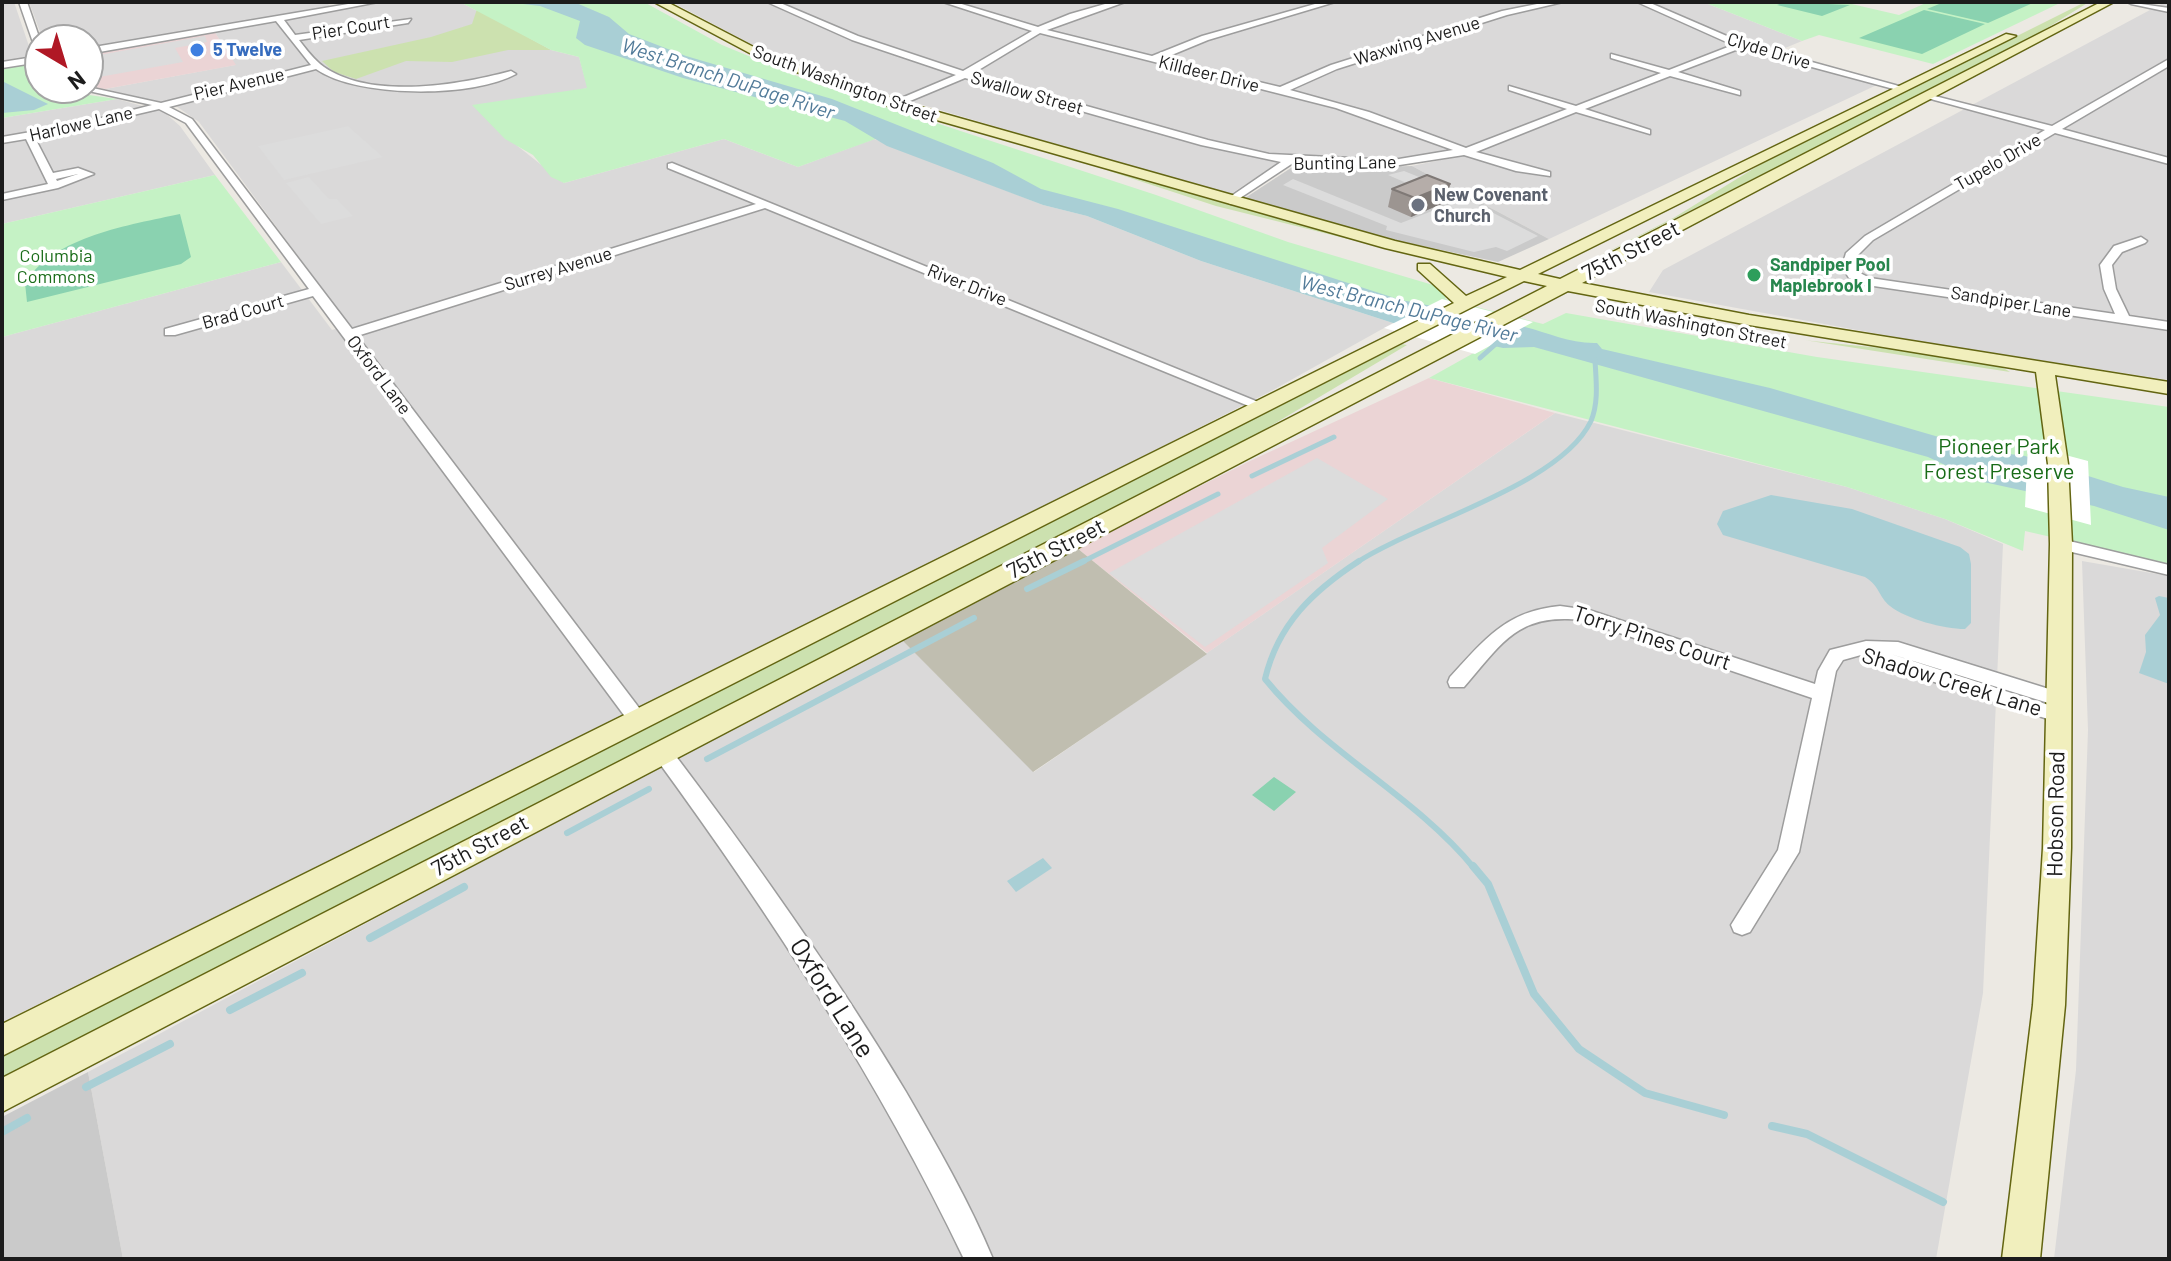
<!DOCTYPE html>
<html>
<head>
<meta charset="utf-8">
<style>
	body { margin:0 }
	#map { position:relative; width:2171px; height:1261px; overflow:hidden; background:#ece9e3; font-family:Barlow,sans-serif }
	canvas { display:block }
	.frame { position:absolute; inset:0; border:4px solid #1c1c1c; pointer-events:none }
	.north { position:absolute; left:24px; top:24px; width:80px; height:80px; box-sizing:border-box; background:#fff; border:2px solid #a4a4a4; border-radius:50%; rotate:142deg; font-size:22px; font-weight:700; line-height:32px; text-align:center; color:#1c1c1c }
	.north::after { content:''; display:block; margin:auto; width:28px; height:36px; background:#b01825; clip-path:polygon(50% 0,100% 100%,50% 72%,0 100%) }
</style>
</head>
<body>
<div id="map">
<canvas width="2171" height="1261"></canvas>
<div class="frame"></div>
<div class="north">N</div>
</div>
<script>
const ctx = document.querySelector('canvas').getContext('2d');
ctx.lineJoin = 'round';
function paint(path, color) { ctx.fillStyle = color; ctx.fill(path, 'evenodd'); }
function strokePath(path, color, width, dash) { ctx.strokeStyle = color; ctx.lineWidth = width; ctx.lineCap = dash ? 'butt' : 'round'; ctx.setLineDash(dash || []); ctx.stroke(path); }
function label(font, color, halo, rows, align = 'center') {
  ctx.font = font + ' Barlow,sans-serif'; ctx.lineWidth = 7; ctx.setLineDash([]); ctx.textBaseline = 'middle'; ctx.strokeStyle = halo; ctx.fillStyle = color; for (const [text, x, y, turn = 0] of rows) {
    ctx.save(); ctx.translate(x, y); ctx.rotate((+turn || 0) * Math.PI / 180); ctx.textAlign = isNaN(turn) ? turn : align; if (halo) ctx.strokeText(text, 0, 0); ctx.fillText(text, 0, 0); ctx.restore();
  }
}
paint(new Path2D(`
	M2,2H14L33,58L2,63Z
	M29,2H326L331,7L88,49V40H43Z
	M386,2H460L551,50L579,57L588,88L543,97L495,128L564,183L724,139L798,167L874,139L1043,205L1087,216L1201,261L1393,323L1273,390L931,564L2,1022V337L281,262L332,330L349,325L199,122L176,106L105,89L235,65L214,31Z
	M672,2H1703L1802,41L1773,53L1881,83L1549,239L1412,166L1479,152L1341,104L1334,106L1460,150L1375,161L1288,157L1229,195L855,85L751,44Z
	M2165,2H2169V380L1923,342L1649,292L1663,270Z
	M117,99L164,112L180,126L215,175L2,224V118Z
	M1555,413L1847,487L1945,519L2003,544L1983,993L1936,1259H123L88,1072L900,638L1034,772Z
	M2082,561L2169,576V1259H2054L2076,1070L2088,730Z`), '#dad9d9');
paint(new Path2D(`
	M214,31L236,65L105,89L88,86V53Z
	M1429,378L1555,413L1207,653L1077,548L1250,461Z`), '#ebd4d5');
paint(new Path2D(`
	M1297,164L1334,168L1412,166L1549,239L1498,262L1376,236L1242,200Z
	M88,1072L123,1259H2V1117Z`), '#cacaca');
paint(new Path2D(`
	M1077,548L1207,654L1033,772L900,638Z`), '#c0beb0');
paint(new Path2D(`
	M2085,2H2089L2023,43L1580,266L1675,217L1761,164Z
	M477,9L551,50H508L452,62L406,61L356,79L334,72L322,61L431,37L472,24Z
	M1111,169L1368,244L1216,206L1109,171Z
	M1804,340C1839,345 1992,355 2010,372Z
	M1402,344L1407,345L1252,437L2,1083V1054Z`), '#cce1af');
paint(new Path2D(`
	M460,2H644L722,45L814,83L1156,195L1288,242L1433,285L1447,294L1445,299L1543,324L1566,313L1817,357L2169,407V564L2025,531L2023,551L1945,519L1847,487L1429,378L1488,345L1050,200L889,134L798,167L724,139L564,183L551,177L533,155L505,139L472,105L587,88L579,57L551,50Z
	M1703,2H1843L1899,15L1928,2H2062L1933,64L1819,35L1802,41Z
	M18,65L35,66L40,75V88L117,99L2,118V68Z
	M215,175L281,262L2,337V224Z`), '#c5f2c5');
paint(new Path2D(`
	M1785,2L1850,5L1822,16L1777,5Z
	M1944,2H2035L1988,23L1927,9Z
	M1924,10L1985,24L1922,54L1859,38Z
	M180,214L191,257L181,264L27,302L25,283C54,236 130,225 180,214Z
	M1274,777L1296,792L1274,811L1252,795Z`), '#8ad2b0');
paint(new Path2D(`
	M205,36L207,42L175,48L183,62L88,79V57Z
	M348,126L383,157L284,180L258,146Z
	M1404,171L1439,185L1538,236L1507,251L1496,247L1474,252L1386,230L1387,226L1283,185L1293,179L1401,223L1453,203L1388,175Z
	M309,177L329,199H337L353,216L321,224L286,183Z
	M1317,458L1388,499L1322,548L1328,563L1205,647L1109,573Z`), '#dcdcdc');
paint(new Path2D(`
	M506,2H574L609,17L629,34L686,56L832,99L993,163L1041,189L1118,209L1401,300C1443,308 1483,316 1525,327C1549,333 1571,344 1597,343L1602,349L1770,388L1987,451L2025,456L2123,487L2169,497V530L2094,506L1979,481L1928,457L1534,347L1503,348L1393,323L1201,261L1087,216L1043,205L887,146L845,121L683,78L585,45L576,38L580,21L540,6Z
	M2,81L48,104L34,110L2,113Z
	M1771,495L1852,509L1960,547L1969,554L1971,564V623L1965,629C1944,629 1906,619 1890,606C1878,596 1880,586 1865,577L1723,535L1717,524L1723,511Z
	M2159,596L2169,598V684L2139,673L2146,652L2145,635L2160,615L2155,598Z
	M1043,858L1052,868L1016,892L1007,881Z`), '#a9cfd5');
paint(new Path2D(`
	M1442,299L1533,322L1475,354L1384,328Z
	M2028,445L2088,461L2091,525L2025,507Z`), '#fff');
strokePath(new Path2D(`
	M1480,358L1498,342
	M1252,476L1334,437
	M1080,563L1218,494
	M1356,563C1416,523 1560,486 1591,421C1599,402 1596,380 1595,360`), '#a9cfd5', 5);
strokePath(new Path2D(`
	M1359,561C1313,591 1278,624 1265,679C1325,753 1414,795 1474,868
	M1027,589L1084,561
	M707,759L974,618
	M567,833L649,789`), '#a9cfd5', 6);
strokePath(new Path2D(`
	M1473,866L1488,884L1534,994L1579,1049L1645,1093L1724,1115
	M370,938L464,887
	M230,1010L302,973
	M86,1087L170,1044
	M1772,1126L1807,1134L1943,1202
	M2,1132L27,1118`), '#a9cfd5', 8);
const minor = new Path2D(`
	M19,2H27L40,40V54L36,51Z
	M360,2H378L284,20L295,35L411,19L408,23L299,40C306,49 314,60 324,67C372,100 459,85 511,71L516,74C473,98 357,98 316,69L169,107L192,119L352,329L756,204L668,168V164L672,163L1268,406L1266,409H1256L765,208L357,336L649,721L646,726H632L313,296L175,335H165V329L309,289L186,123L159,109L35,138L53,173L78,168L94,174L58,188L2,200V194L48,184L26,139L2,143V137L82,123L152,105L75,88L88,87L161,103L311,65L276,21L88,54V48ZM78,174L57,181L56,179Z
	M767,2H778L858,36L963,71L1032,31L943,2H955L1038,27L1070,14L1112,2H1125L1047,30L1152,56L1202,36L1322,2H1335L1208,40L1162,59L1280,87L1331,65L1502,11L1547,2H1563L1507,15L1337,69L1290,90L1369,112L1466,148L1567,109L1509,90V86L1576,106L1661,73L1611,58V54L1669,70L1733,45L1637,2H1648L1743,43L1906,88L1901,91L1741,48L1678,72L1740,91V95L1670,76L1585,109L1650,130V134L1576,112L1476,152L1550,172V176L1516,171L1464,155L1393,166L1293,163L1231,204L1225,201L1227,199L1281,162L1201,145L965,78L898,106H892V102L956,75L852,40ZM1040,33L1336,108L1453,150L1393,160L1269,154L1208,140L972,74Z
	M2127,2L2169,8V12L2131,4Z
	M40,56V62L2,68V62Z
	M2169,59V66L2062,129L2169,158V164L2055,133L1873,240L1856,257L1854,267L1858,272L1870,278L2115,314L2104,289L2100,265L2114,246L2141,237L2147,241L2145,243L2122,252L2112,265L2116,289L2129,316L2169,322V330L1867,285L1849,278L1842,267L1846,253L1865,236L2045,130L1927,98V94L2052,126Z
	M2061,539L2169,565V575L2055,548L2053,544Z
	M1560,606L1589,610L1815,684L1818,671L1830,650L1866,641L1898,642L2065,694L2068,699L2065,704L2058,706L1891,654L2064,710L2067,715L2064,720L2057,722L1864,659L1861,655L1843,660L1836,671L1799,852L1750,932L1742,935L1734,932L1731,925L1778,850L1812,698L1581,620C1518,613 1502,643 1464,687H1450L1448,682L1450,677C1485,639 1506,611 1560,606Z
	M662,744L669,747C753,858 834,972 906,1092C937,1146 969,1201 993,1259H964C879,1081 772,917 655,757L652,752L655,747Z`);
const secondary = new Path2D(`
	M654,2H667L767,54L899,101L1395,241L1520,270L2006,34L2016,36L1538,274L1560,279L2101,2H2114L1582,283L1749,315L2169,382V394L2055,375L2068,464L2072,544L2071,848L2065,1005L2040,1259H2002L2033,1005L2043,848L2050,544L2048,464L2036,372L1749,325L1568,291L2,1112V1078L1547,286L1524,281L1482,302L2,1056V1024L1454,303L1418,270V264H1430L1466,296L1507,277L1385,248L891,107L759,58Z`);
strokePath(minor, '#9d9d9d', 3);
strokePath(secondary, '#636512', 3);
paint(minor, '#fff');
paint(secondary, '#f1efbd');
paint(new Path2D(`
	M1450,184L1446,202L1411,217L1388,207L1392,189Z`), '#9c9591');
paint(new Path2D(`
	M1450,184L1446,202L1411,217L1415,198Z`), '#7f7976');
const building = new Path2D(`
	M1427,175L1450,184L1415,198L1392,189Z`);
paint(building, '#b5ada9');
strokePath(building, '#7f7976', 2);
for (const [x, y, r, color] of [
	[197,50,8,"#3f7fe0"],
	[1418,205,8,"#6b7280"],
	[1754,275,8,"#2e9e5b"]
]) { const dot = new Path2D(); dot.arc(x, y, r, 0, 2 * Math.PI); ctx.fillStyle = color; ctx.fill(dot); strokePath(dot, '#fff', 3); }
label('18px', '#1c1c1c', '#fff', [
	["Pier Court",351,28,-9],
	["Waxwing Avenue",1417,41,-17],
	["Clyde Drive",1769,51,17],
	["Killdeer Drive",1209,74,14],
	["Pier Avenue",239,84,-13],
	["South Washington Street",845,84,20],
	["Swallow Street",1027,93,16],
	["Harlowe Lane",81,124,-13],
	["Tupelo Drive",1998,162,-30],
	["Bunting Lane",1345,163,-1],
	["Surrey Avenue",558,269,-17],
	["River Drive",967,285,22],
	["Sandpiper Lane",2011,302,9],
	["Brad Court",243,312,-16],
	["South Washington Street",1691,324,11],
	["Oxford Lane",379,375,53]
]);
label('bold 18px', '#366cbe', '#fff', [
	["5 Twelve",213,50]
], 'left');
label('bold 18px', '#5b616d', '#fff', [
	["New Covenant",1434,195],
	["Church",1434,216]
], 'left');
label('18px', '#196c18', '#fff', [
	["Columbia",56,256],
	["Commons",56,277]
]);
label('bold 18px', '#27864d', '#fff', [
	["Sandpiper Pool",1770,265],
	["Maplebrook I",1770,286]
], 'left');
label('italic 20px', '#527b99', '#fff', [
	["West Branch DuPage River",728,79,18],
	["West Branch DuPage River",1409,309,14]
]);
label('22px', '#1c1c1c', '#fff', [
	["75th Street",1631,251,-27],
	["75th Street",1056,549,-27],
	["Torry Pines Court",1652,638,18],
	["Shadow Creek Lane",1952,682,17],
	["Hobson Road",2056,814,-89],
	["75th Street",480,846,-28]
]);
label('22px', '#196c18', '#fff', [
	["Pioneer Park",1999,447],
	["Forest Preserve",1999,472]
]);
label('26px', '#1c1c1c', '#fff', [
	["Oxford Lane",832,998,58]
]);
</script>
</body>
</html>
